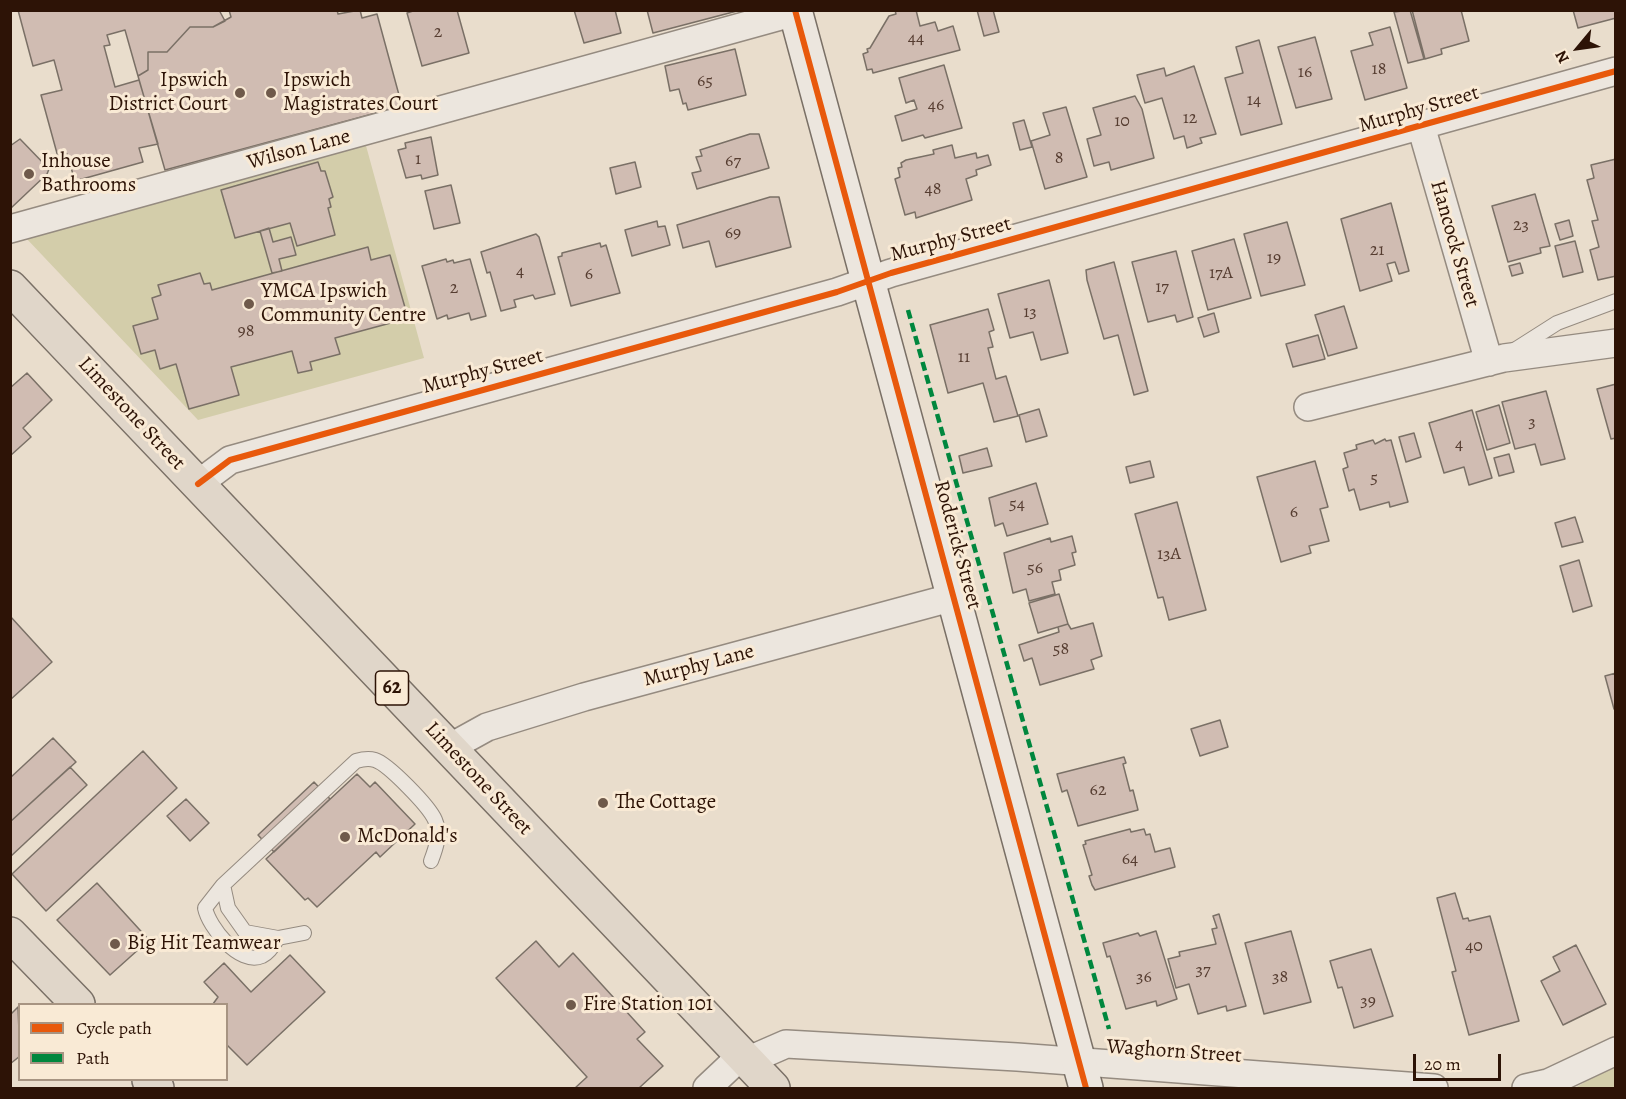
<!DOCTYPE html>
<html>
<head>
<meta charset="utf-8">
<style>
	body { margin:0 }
	#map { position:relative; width:1626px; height:1099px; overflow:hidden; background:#e9ddcc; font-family:Alegreya,serif }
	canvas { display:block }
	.frame { position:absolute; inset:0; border:12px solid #2d1306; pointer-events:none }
	.legend { position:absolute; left:18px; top:1003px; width:210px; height:78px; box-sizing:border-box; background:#f9ead5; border:2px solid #a79482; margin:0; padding:8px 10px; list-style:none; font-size:18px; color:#2d1306 }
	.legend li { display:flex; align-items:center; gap:12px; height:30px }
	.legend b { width:30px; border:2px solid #a79482 }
	.north { position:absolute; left:1548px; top:18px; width:60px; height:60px; -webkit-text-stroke:4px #f9ead5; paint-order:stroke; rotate:241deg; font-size:16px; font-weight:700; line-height:24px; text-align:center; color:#2d1306 }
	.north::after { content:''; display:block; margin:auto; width:21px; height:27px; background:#2d1306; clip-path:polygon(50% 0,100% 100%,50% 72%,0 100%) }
	.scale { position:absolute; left:1413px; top:1054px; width:88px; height:27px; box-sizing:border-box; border:3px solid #2d1306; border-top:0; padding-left:8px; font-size:18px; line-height:21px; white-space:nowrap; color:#2d1306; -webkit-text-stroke:4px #f9ead5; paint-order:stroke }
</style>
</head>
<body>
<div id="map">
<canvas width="1626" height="1099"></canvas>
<div class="frame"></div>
<ul class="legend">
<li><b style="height:8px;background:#e8590c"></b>Cycle path</li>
<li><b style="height:8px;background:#00873e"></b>Path</li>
</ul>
<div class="north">N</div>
<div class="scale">20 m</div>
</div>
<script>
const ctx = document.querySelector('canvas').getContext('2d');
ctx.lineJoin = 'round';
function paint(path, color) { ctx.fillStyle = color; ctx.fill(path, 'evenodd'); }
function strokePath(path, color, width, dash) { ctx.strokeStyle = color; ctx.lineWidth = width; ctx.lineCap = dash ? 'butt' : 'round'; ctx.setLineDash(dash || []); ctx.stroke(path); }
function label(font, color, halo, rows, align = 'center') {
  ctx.font = font + ' Alegreya,serif'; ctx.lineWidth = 6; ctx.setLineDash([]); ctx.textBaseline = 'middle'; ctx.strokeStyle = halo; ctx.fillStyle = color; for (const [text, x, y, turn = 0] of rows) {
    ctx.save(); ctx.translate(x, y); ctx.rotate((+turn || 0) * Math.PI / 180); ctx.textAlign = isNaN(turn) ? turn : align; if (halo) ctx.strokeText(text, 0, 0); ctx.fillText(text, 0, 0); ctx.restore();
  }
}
paint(new Path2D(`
	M365,142L424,358L198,420L26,238Z
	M1615,1064V1088H1575Z`), '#d3cdaa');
const building = new Path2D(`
	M18,10H219L225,21L213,27H190L167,52H148V70L138,76L125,30L107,35L110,45L104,46L115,87L139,80L158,144L139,148L143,162L75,181L67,154L58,157L41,95L62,90L54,60L33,66Z
	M229,10H337L338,14L360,10L362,18L377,14L402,106L165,170L138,76L148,70V52H167L190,27H213L231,17Z
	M416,10H457L469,53L422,66L407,13Z
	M574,10H615L621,33L584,43Z
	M647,10H737V11L653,33Z
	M895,10H916L920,26L935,22L938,31L953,26L960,50L873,73L872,69L867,70L863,54L868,52L867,49L870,48L889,16L896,14Z
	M977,10H993L999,32L984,36Z
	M1410,10L1424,59L1408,63L1394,12Z
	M1412,10H1461L1469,41L1441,49L1442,54L1425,59Z
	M1573,10H1616V18L1578,28Z
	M1390,27L1407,88L1365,100L1351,51L1373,45L1369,33Z
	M1315,37L1332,99L1296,108L1278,47Z
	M1259,40L1282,124L1241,135L1225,78L1243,73L1236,47Z
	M735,49L746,95L688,110L686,103L683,104L679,89L670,91L665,66Z
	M944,65L962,128L925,138L923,135L902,141L895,116L917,109L914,100L906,103L899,78Z
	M1194,66L1216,134L1200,138L1202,143L1187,148L1184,136L1174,139L1162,98L1145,103L1137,75L1164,68L1166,76Z
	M1135,96L1142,109L1154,158L1111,170L1109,162L1094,166L1087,139L1101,135L1093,108Z
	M1066,107L1087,177L1045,189L1031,141L1050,135L1043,113Z
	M1024,120L1032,147L1020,150L1013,123Z
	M750,134H759L769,168L697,189L692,173L701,171L696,157L702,156L700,150Z
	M431,137L438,175L422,179L421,175L406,178L398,150L406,148L405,143Z
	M20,139L49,169L47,174L10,209V146Z
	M952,145L955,158L976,153L977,158L988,155L991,165L976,170L977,175L966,179L972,200L916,218L915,212L905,215L895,179L900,177L898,168L902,167L901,163L906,160L934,154L933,150Z
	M1616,159V276L1598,280L1590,250L1599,247L1592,221L1598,220L1587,180L1594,178L1591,165Z
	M318,162L321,171H325L333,197L329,199L331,207L328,208L335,235L297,246L290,223L235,238L221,190Z
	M635,162L641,187L616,194L610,168Z
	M451,185L460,223L434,229L425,191Z
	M1535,194L1550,246L1540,248L1541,253L1508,262L1492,206Z
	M770,197H779L791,247L716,267L709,241L683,248L677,225Z
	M1391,203L1409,271L1399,274L1395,262L1387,264L1392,281L1360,291L1341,219Z
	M1569,220L1573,236L1560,240L1555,224Z
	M657,221L658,227L665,226L670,245L632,256L625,230Z
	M1287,222L1305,285L1261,296L1244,234Z
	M269,228L273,242L291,237L296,255L279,259L282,271L272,273L260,231Z
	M536,234L539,237L555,294L535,299L533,295L514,300L516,307L501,311L490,272L487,273L481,252Z
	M1234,239L1251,298L1208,310L1192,251Z
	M1575,241L1583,272L1563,277L1555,246Z
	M600,243L601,247L606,245L620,293L571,306L558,257L562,256V253Z
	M368,247L371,260L390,255L406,311L396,314L398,321L335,338L340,354L310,362L312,370L298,373L292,351L231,367L239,395L189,409L176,364L160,369L155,350L141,354L133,326L158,319L152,298L161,295L158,285L200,273L204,284L210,283L212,290Z
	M1176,251L1193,317L1177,322L1175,315L1148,322L1132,262Z
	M446,259L447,262L453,260L454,263L470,259L486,316L471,320L469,313L448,319L447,315L437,319L422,266Z
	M1114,262L1148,391L1134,395L1118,335L1104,339L1087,280L1086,270Z
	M1520,263L1523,273L1512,276L1509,266Z
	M1049,280L1068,353L1041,360L1033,332L1010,338L998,294Z
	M1344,306L1357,348L1328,356L1315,315Z
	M988,309L994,330L989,332L993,347L988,348L996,379L1006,376L1018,416L994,422L983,383L948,393L930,325Z
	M1214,313L1219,332L1204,337L1198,318Z
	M1318,335L1325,359L1293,367L1286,344Z
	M27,373L52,400L23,428L31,437L10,456V388Z
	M1616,384V438L1611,439L1597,389Z
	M1546,391L1565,459L1541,465L1535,444L1515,449L1502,402Z
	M1499,405L1510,443L1487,450L1476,412Z
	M1039,409L1047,436L1026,442L1019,415Z
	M1472,410L1492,478L1469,485L1464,467L1444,473L1429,423Z
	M1414,433L1421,457L1406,462L1399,437Z
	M1385,439L1386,441L1391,440L1408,502L1390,507L1389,502L1360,510L1354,489L1349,491L1343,469L1348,467L1344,453L1357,449L1356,445L1373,440L1375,444Z
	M987,448L992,466L963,473L959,456Z
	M1509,454L1514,472L1499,476L1494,458Z
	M1150,461L1154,477L1130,483L1126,467Z
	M1315,461L1328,507L1320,509L1329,541L1309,546L1311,553L1281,562L1257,477Z
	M1036,483L1048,524L1007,536L1003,523L995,526L989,498Z
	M1177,502L1206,610L1169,620L1163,597L1158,598L1135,514Z
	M1575,517L1583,542L1562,547L1555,523Z
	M1072,536L1076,552L1072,553L1075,565L1059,570L1061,580L1052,582L1055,594L1029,601L1026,589L1013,593L1004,553L1050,538L1051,542Z
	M1579,560L1592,606L1573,612L1560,566Z
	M1059,594L1068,624L1038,633L1029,603Z
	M10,616L52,662L10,700Z
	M1093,623L1102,656L1091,660L1094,669L1040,685L1032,658L1024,661L1019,645L1059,632L1058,627L1068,624L1071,629Z
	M1616,673V709H1614L1605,676Z
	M1220,720L1228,747L1200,756L1191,729Z
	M53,738L76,762L10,822V778Z
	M143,751L177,788L46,911L12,874Z
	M1124,757L1126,763L1123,764L1130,791L1133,790L1138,810L1078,826L1067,790L1062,792L1057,774Z
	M70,767L87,785L10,857V822Z
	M357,774L370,787L375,782L415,824L380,857L376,852L317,907L308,898L305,900L266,859Z
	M314,782L330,799L274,852L258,835Z
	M186,799L209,823L190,841L167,816Z
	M1130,829L1131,832L1144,829L1146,835L1150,834L1155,852L1170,848L1175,867L1095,890L1092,885L1089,876L1092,875L1083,845L1086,844L1085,841Z
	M97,883L149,940L110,975L57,920Z
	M1455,893L1463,919L1468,918L1469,921L1490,916L1519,1021L1469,1035L1452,972L1456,971L1437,898Z
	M1219,914L1246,1006L1227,1011L1226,1006L1198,1014L1189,984L1176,988L1168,959L1180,956L1179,952L1216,944L1212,929L1217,928L1213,916Z
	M1156,931L1177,999L1157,1006L1156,1001L1126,1009L1110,956L1107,957L1103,943L1138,933L1140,936Z
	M1291,931L1311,1002L1264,1014L1245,943Z
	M536,941L559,967L573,953L645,1032L637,1039L663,1066L639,1088H575L587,1077L496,978Z
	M1576,945L1606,1004L1563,1025L1541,981L1560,971L1553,957Z
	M1371,949L1393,1016L1354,1028L1342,987L1338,988L1330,961Z
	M290,955L325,992L247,1065L226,1044V1004H213L218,997L204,982L224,963L251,992Z
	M18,1007L20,1056L10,1064V1015Z`);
paint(building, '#d0bcb2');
strokePath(building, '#7a7066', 1.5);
const lane = new Path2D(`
	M1513,351L1557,323L1616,301
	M223,885L228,908L245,932L278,938
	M304,933L278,938C273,945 270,952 262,956C239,966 209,927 205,908L223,885L356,761C363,759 368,758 375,760C388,764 429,806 435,820C441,834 436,848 431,861`);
const street = new Path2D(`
	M1421,126L1489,362
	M10,229L795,12
	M1308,407L1504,358L1616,343
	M198,484L230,460L837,292L891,273L1616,71
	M449,748L487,727L584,697L954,597
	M747,1061L786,1044L1017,1057L1434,1088
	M707,1088L742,1055
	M1526,1088L1548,1083L1616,1051`);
const secondary = new Path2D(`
	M795,10L1086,1088`);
const primary = new Path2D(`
	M10,287L773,1088
	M10,934L78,1004
	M149,1080L157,1088`);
strokePath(lane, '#958b80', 16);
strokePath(street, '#958b80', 30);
strokePath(secondary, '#7a7066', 36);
strokePath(primary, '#7a7066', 36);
strokePath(lane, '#ece6de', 14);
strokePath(street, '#ece6de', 27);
strokePath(secondary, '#ece6de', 33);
strokePath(primary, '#e0d6c9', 33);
strokePath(new Path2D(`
	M908,310L1109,1029`), '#00873e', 4.5, [9, 4.5]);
strokePath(new Path2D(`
	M795,10L1086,1088
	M198,484L230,460L837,292L891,273L1616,71`), '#e8590c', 6);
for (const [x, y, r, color] of [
	[240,93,6,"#6f5a4b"],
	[271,93,6,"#6f5a4b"],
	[29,174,6,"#6f5a4b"],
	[249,304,6,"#6f5a4b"],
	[603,803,6,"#6f5a4b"],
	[345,837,6,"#6f5a4b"],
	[115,944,6,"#6f5a4b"],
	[571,1005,6,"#6f5a4b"]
]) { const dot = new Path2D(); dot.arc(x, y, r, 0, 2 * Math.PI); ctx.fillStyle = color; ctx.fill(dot); strokePath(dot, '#f9ead5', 2); }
label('18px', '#563d31', null, [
	["2",438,33],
	["44",916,39],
	["18",1379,70],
	["16",1305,73],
	["65",705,82],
	["14",1254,101],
	["46",936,106],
	["12",1190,119],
	["10",1122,122],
	["8",1059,159],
	["1",418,160],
	["67",733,162],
	["48",933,190],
	["23",1521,226],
	["69",733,234],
	["21",1377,251],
	["19",1274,259],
	["4",520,272],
	["17A",1221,274],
	["6",589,275],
	["17",1162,288],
	["2",454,289],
	["13",1030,313],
	["98",246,332],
	["11",964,358],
	["3",1532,423],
	["4",1459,445],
	["5",1374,479],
	["54",1017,505],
	["6",1294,513],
	["13A",1169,555],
	["56",1035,569],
	["58",1061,650],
	["62",1098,791],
	["64",1130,860],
	["40",1474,947],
	["37",1203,971],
	["36",1144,978],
	["38",1280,978],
	["39",1368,1002]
]);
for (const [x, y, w] of [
	[392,688,33]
]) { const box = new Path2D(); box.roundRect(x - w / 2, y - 17, w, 34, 4.5); ctx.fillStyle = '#f9ead5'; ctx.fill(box); strokePath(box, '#2d1306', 1.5); }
label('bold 20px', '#2d1306', null, [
	["62",392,688]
]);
label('21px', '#2d1306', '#f9ead5', [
	["Ipswich",228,81,"right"],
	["District Court",228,105,"right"],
	["Ipswich",283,81],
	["Magistrates Court",283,105],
	["Inhouse",41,162],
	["Bathrooms",41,186],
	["YMCA Ipswich",261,292],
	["Community Centre",261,316],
	["The Cottage",615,803],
	["McDonald's",357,837],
	["Big Hit Teamwear",127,944],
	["Fire Station 101",583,1005]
], 'left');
label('21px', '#2d1306', '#f9ead5', [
	["Murphy Street",1419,110,-16],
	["Wilson Lane",299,150,-15],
	["Murphy Street",951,240,-15],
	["Hancock Street",1454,244,74],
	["Murphy Street",483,372,-15],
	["Limestone Street",131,414,47],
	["Roderick Street",957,545,75],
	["Murphy Lane",699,666,-15],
	["Limestone Street",478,779,47],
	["Waghorn Street",1174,1052,4]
]);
</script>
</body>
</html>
